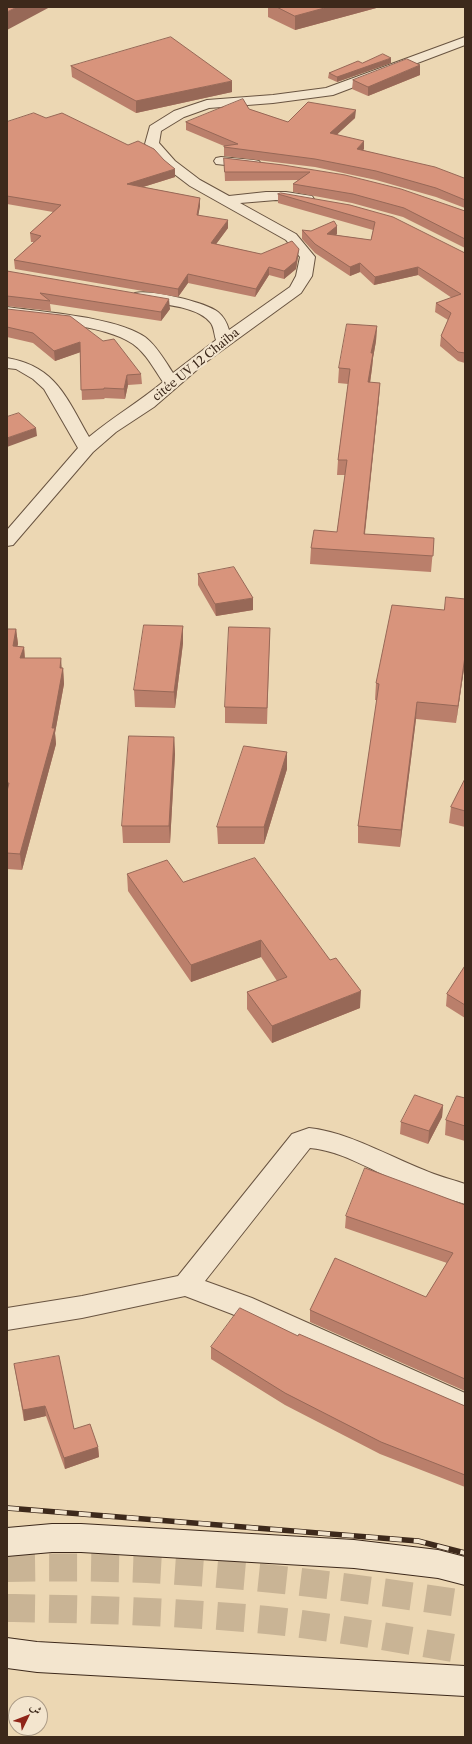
<!DOCTYPE html>
<html>
<head>
<meta charset="utf-8">
<style>
	body { margin:0 }
	#map { position:relative; width:472px; height:1744px; overflow:hidden; background:#ecd7b3; font-family:"Libre Caslon Text",Amiri,serif }
	canvas { display:block }
	.frame { position:absolute; inset:0; border:8px solid #3d291b; pointer-events:none }
	.north { position:absolute; left:8px; top:1696px; width:40px; height:40px; box-sizing:border-box; background:#f3e5ce; border:1px solid #aa9a86; border-radius:50%; rotate:47deg; font-size:11px; font-weight:700; line-height:16px; text-align:center; color:#3d291b }
	.north::after { content:''; display:block; margin:auto; width:14px; height:18px; background:#8f2418; clip-path:polygon(50% 0,100% 100%,50% 72%,0 100%) }
</style>
</head>
<body>
<div id="map">
<canvas width="472" height="1744"></canvas>
<div class="frame"></div>
<div class="north">ش</div>
</div>
<script>
const ctx = document.querySelector('canvas').getContext('2d');
ctx.lineJoin = 'round';
function strokePath(path, color, width, dash) { ctx.strokeStyle = color; ctx.lineWidth = width; ctx.lineCap = dash ? 'butt' : 'round'; ctx.setLineDash(dash || []); ctx.stroke(path); }
function paint(path, color) { ctx.fillStyle = color; ctx.fill(path, 'evenodd'); }
function label(font, color, halo, rows, align = 'center') {
  ctx.font = font + ' "Libre Caslon Text",serif'; ctx.lineWidth = 4; ctx.setLineDash([]); ctx.textBaseline = 'middle'; ctx.strokeStyle = halo; ctx.fillStyle = color; for (const [text, x, y, turn = 0] of rows) {
    ctx.save(); ctx.translate(x, y); ctx.rotate((+turn || 0) * Math.PI / 180); ctx.textAlign = isNaN(turn) ? turn : align; if (halo) ctx.strokeText(text, 0, 0); ctx.fillText(text, 0, 0); ctx.restore();
  }
}
strokePath(new Path2D(`
	M7,1568C65,1567 122,1567 179,1571C275,1577 370,1590 465,1604
	M7,1608C94,1609 181,1612 267,1620C334,1627 399,1639 465,1650`), '#c9b495', 28, [28, 14]);
const street = new Path2D(`
	M465,37V45L333,95L273,103L209,108L184,117L161,131L159,143L175,161L200,180L229,196L266,192H286L312,196L314,199L312,202L307,203L276,200L240,203L296,234L315,257L312,276L301,293L206,362L154,407L116,432L93,452L13,545L7,546V530L78,448L44,389L33,379L16,369L7,368V358C56,366 67,399 89,437C113,417 139,402 163,382C154,369 146,353 133,344C104,324 42,322 7,317V307C43,312 116,317 145,337C157,346 165,361 173,373L216,340C214,334 214,326 210,322C195,304 156,305 135,299L132,296L135,293C150,289 205,302 218,312C224,317 227,323 229,330L290,287L296,276L300,257L286,240L190,186L165,167L145,144L150,126L174,111L207,100L273,95L326,88Z
	M221,157L254,160L259,161L261,164L259,167L254,168L216,164L214,161L216,158Z
	M309,1128C348,1132 388,1156 424,1170C437,1176 451,1179 465,1184V1204C446,1198 426,1193 407,1185C375,1173 344,1151 310,1148L205,1281L252,1298L465,1393V1418L303,1347L232,1314L185,1296L82,1318L7,1330V1308L82,1296L178,1276L292,1134Z`);
const secondary = new Path2D(`
	M52,1524H81L354,1540L438,1550L465,1557V1585L438,1578L354,1568L81,1552H52L7,1556V1528Z
	M7,1638L37,1642L465,1666V1696L37,1672L7,1668Z`);
strokePath(street, '#695441', 2);
strokePath(secondary, '#3d291b', 2);
paint(street, '#f3e5ce');
paint(secondary, '#f3e5ce');
const rail = new Path2D(`
	M7,1508L418,1541L465,1553`);
strokePath(rail, '#3d291b', 5.5);
strokePath(rail, '#f3e5ce', 4, [12]);
paint(new Path2D(`
	M268,7H380L295,30L268,17Z
	M362,63H391L337,82L328,78L329,73Z
	M71,66L232,92L136,113L72,77Z
	M420,75L368,96L352,89L353,80Z
	M249,109L288,122L355,118L337,134L364,149L363,150L464,178L465,177V208L436,197L376,180L315,167L224,156V146L186,130V122Z
	M46,118L175,177L143,187L200,198V206L198,215L228,228L216,244L261,254L298,257L296,269L284,279L269,275L255,297L188,283L178,297L15,269L14,260L34,242H31L30,233L53,212L7,204V122Z
	M224,158L283,165L465,211V248L403,217L352,203L293,192V184L298,180L225,181Z
	M278,194L350,205L465,253V363L458,361L440,346L441,336L448,320L435,312L436,303L452,298L418,275L374,285L360,272L350,276L315,253L302,239V230L311,231L337,226V234L336,235L371,240L373,230L278,203Z
	M7,271L170,309L161,321L50,304L51,311L7,306Z
	M7,309L141,374L142,384L128,385L125,399L104,398L105,399L82,400L80,352L55,361L33,343L7,337Z
	M377,326L376,341L373,358L372,368L370,383H380L379,398L365,534L434,538L431,572L310,564L311,548L337,532L345,475H337L338,460L348,384L338,383L339,368Z
	M198,574L253,610L216,616L198,585Z
	M465,599V662L456,723L416,719L400,847L358,843V826L377,700H375L376,683L444,610Z
	M183,626V643L175,708L135,707L134,690Z
	M270,628L267,724L225,723V707Z
	M7,629H16L18,644L17,646L24,647L25,658L63,668L64,684L55,733L56,744L22,870L7,869Z
	M174,737L175,754L170,843H123L122,826Z
	M287,752V769L264,844H218L217,827Z
	M465,779V827L449,823L451,807Z
	M127,874L183,882L360,1008L272,1043L247,1009V992L277,981L261,957L191,982L128,891Z
	M465,966V1018L446,1006L447,994Z
	M465,1098V1141L445,1135L446,1120Z
	M443,1105L442,1117L428,1144L400,1134L401,1122Z
	M465,1205V1391L310,1322V1310L426,1297L447,1263L345,1228L346,1216Z
	M298,1336L465,1406V1487L380,1454L285,1405L211,1359V1347Z
	M14,1364L74,1429L98,1447L99,1457L65,1469L46,1416L24,1421Z`), '#ba7f6b');
paint(new Path2D(`
	M17,7H50L7,30V12Z
	M328,7H380L295,30V16Z
	M391,58V63L337,82V77Z
	M420,65V75L368,96V87Z
	M232,81V92L136,113V101Z
	M356,110L355,118L330,141V133Z
	M364,141V149L356,157L357,149Z
	M175,169V177L127,192V184Z
	M200,198V206L197,223V215Z
	M228,220V228L211,251V243Z
	M337,226V234L327,243V234Z
	M299,249L298,257L296,269L284,279V271Z
	M360,263V272L350,276V267Z
	M269,267V275L255,297L256,289Z
	M418,267V275L374,285L375,277Z
	M188,274V283L178,297V289Z
	M169,299L170,309L161,321V312Z
	M377,326L376,341L373,358L372,368L368,397V382L371,353Z
	M80,342L81,352L55,361L54,351Z
	M127,375L128,385L125,399L124,389Z
	M380,383L379,398L363,549L364,534Z
	M36,428L37,436L7,447V438Z
	M253,598V610L216,616L215,604Z
	M183,626V643L175,708L174,692Z
	M16,629L18,644L14,662L13,646Z
	M24,647L25,662L20,658Z
	M465,656V662L456,723L458,706Z
	M61,658L62,672L63,668L64,684L55,733L56,744L22,870L20,854L52,728Z
	M417,702L416,719L400,847L401,830Z
	M174,737L175,754L170,843L169,826Z
	M287,752V769L264,844V827Z
	M261,940V957L191,982V965Z
	M361,991L360,1008L272,1043V1026Z
	M443,1105L442,1117L428,1144L429,1131Z
	M45,1406L46,1416L24,1421L23,1410Z
	M98,1447L99,1457L65,1469L64,1458Z`), '#976857');
const building = new Path2D(`
	M7,7H17L7,12Z
	M277,7H328L295,16Z
	M171,37L232,81L136,101L71,66Z
	M383,54L391,58L337,77L329,73L358,61L362,63Z
	M407,59L420,65L368,87L353,80Z
	M243,99L249,109L288,122L308,102L356,110L330,133L364,141L357,149L435,167L464,178L465,177V200L436,188L376,171L315,159L224,147V146L238,144L186,122Z
	M34,113L46,118L62,113L128,145L138,141L154,149L164,160L175,169L127,184L200,198L197,215L228,220L211,243L261,254L292,241L299,249L296,261L284,271L269,267L256,289L188,274L178,289L14,260L41,236L30,233L61,205L7,196V122Z
	M224,158L283,165L345,175L401,189L465,211V239L404,208L353,194L293,184L310,172H225Z
	M281,193L350,205L393,217L465,253V353L458,352L441,336L451,313L436,303L461,294L418,267L375,277L360,263L350,267L315,244L302,230L311,231L334,221L337,226L327,234L371,240L375,222L278,194Z
	M7,271L169,299L161,312L40,293L50,301L7,296Z
	M7,309L70,316L103,341L114,339L141,374L127,375L124,389L104,388V389L81,390L80,342L54,351L33,333L7,327Z
	M347,324L377,326L371,353H373L368,382L380,383L364,534L434,538L433,556L311,548L314,530L337,532L347,460H338L350,369L339,368Z
	M19,413L36,428L7,438V417Z
	M234,567L253,598L215,604L198,574Z
	M446,597L465,599V656L458,706L417,702L401,830L358,826L379,684L376,683L392,605L444,610Z
	M144,625L183,626L174,692L134,690Z
	M229,627L270,628L267,708L225,707Z
	M7,629H16L13,646L24,647L20,658H61L60,668H63L52,728H55L20,854L7,853V791L9,783H7Z
	M129,736L174,737L169,826H122Z
	M244,746L287,752L264,827H217Z
	M465,779V811L451,807Z
	M255,858L330,960L336,958L361,991L272,1026L247,992L287,977L261,940L191,965L127,874L167,860L183,882Z
	M465,966V1005L447,994Z
	M415,1095L443,1105L429,1131L401,1122Z
	M457,1096L465,1098V1126L446,1120Z
	M365,1168L465,1205V1379L310,1310L335,1258L426,1297L453,1253L346,1216Z
	M240,1308L298,1336L299,1334L465,1406V1475L381,1442L285,1393L211,1347Z
	M59,1356L74,1429L90,1424L98,1447L64,1458L45,1406L23,1410L14,1364Z`);
paint(building, '#d8947c');
strokePath(building, '#976857', 1);
label('12px', '#3d291b', '#f3e5ce', [
	["citée UV 12 Chaïba",196,365,-39]
]);
</script>
</body>
</html>
